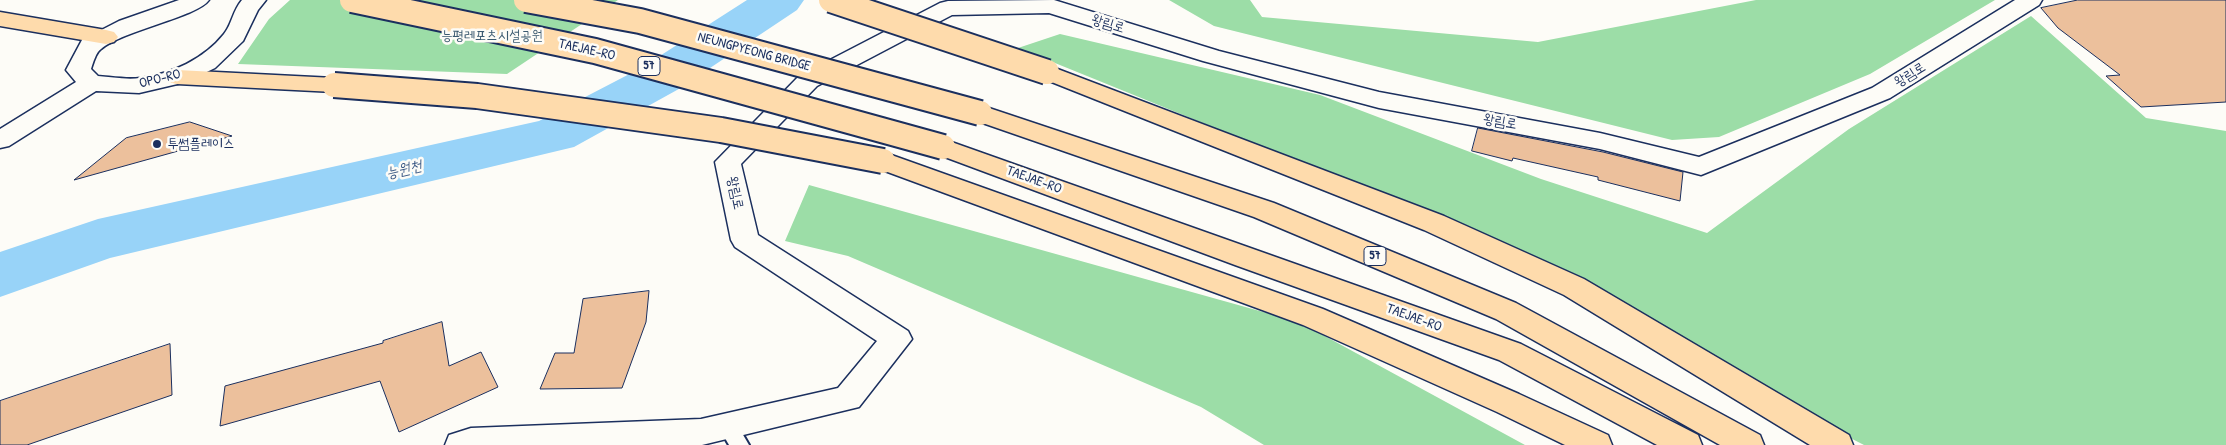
<!DOCTYPE html>
<html>
<head>
<meta charset="utf-8">
<style>
	body { margin:0 }
	canvas { display:block; background:#fdfcf7 }
</style>
</head>
<body>
<canvas width="2226" height="445"></canvas>
<script>
const ctx = document.querySelector('canvas').getContext('2d');
ctx.lineJoin = 'round';
function paint(path, color) { ctx.fillStyle = color; ctx.fill(path, 'evenodd'); }
function strokePath(path, color, width, dash) { ctx.strokeStyle = color; ctx.lineWidth = width; ctx.lineCap = dash ? 'butt' : 'round'; ctx.setLineDash(dash || []); ctx.stroke(path); }
function label(font, color, halo, rows, align = 'center') {
  ctx.font = font + ' "Patrick Hand","Poor Story",sans-serif'; ctx.lineWidth = 5; ctx.setLineDash([]); ctx.textBaseline = 'middle'; ctx.strokeStyle = halo; ctx.fillStyle = color; for (const [text, x, y, turn = 0] of rows) {
    ctx.save(); ctx.translate(x, y); ctx.rotate((+turn || 0) * Math.PI / 180); ctx.textAlign = isNaN(turn) ? turn : align; if (halo) ctx.strokeText(text, 0, 0); ctx.fillText(text, 0, 0); ctx.restore();
  }
}
paint(new Path2D(`
	M290,0H618L507,74L238,64L269,19Z
	M1169,0H1250L1262,17L1538,42L1756,0H1995L1870,74L1719,137L1672,140L1214,26Z
	M2031,16L2146,118L2226,131V445H1864L1764,394L1575,274L1018,48L1060,34L1320,95L1541,179L1707,233L1849,129Z
	M809,185L1299,322L1525,445H1264L1201,407L848,256L785,241Z`), '#9cdda7');
paint(new Path2D(`
	M747,0H804L797,10L677,90L574,147L110,258L0,297V252L98,219L539,121L641,68Z`), '#98d3f8');
const building = new Path2D(`
	M2078,0H2226V102L2141,107L2106,76L2120,75L2058,28L2041,8Z
	M190,122L232,136L74,180L126,138Z
	M1478,128L1603,152L1683,172L1680,201L1598,180V177L1513,158L1512,161L1472,151Z
	M649,291L646,322L622,388L540,389L555,353H574L583,299Z
	M442,322L449,366L481,352L498,387L399,432L380,381L220,426L225,386L383,343V341Z
	M170,344L172,395L27,445H0V401Z`);
paint(building, '#ecc09c');
strokePath(building, '#1b2f5e', 1);
const service = new Path2D(`
	M728,418L735,421L749,445H729L718,426L721,421Z`);
const minor = new Path2D(`
	M1054,0L1219,51L1379,92L1600,133L1699,157L1872,88L2015,0H2042L2039,5L1890,98L1701,175L1600,149L1379,108L1203,61L1049,13L952,15L817,86L741,164L758,235L908,331L912,339L859,407L702,445H445L449,435L471,428L701,419L838,388L877,341L735,247L731,240L715,162L799,76L940,3L948,1Z`);
const secondary = new Path2D(`
	M179,0H209C197,17 124,30 101,49C96,52 93,63 91,69L98,76C111,77 127,80 140,78C172,74 204,59 224,34C232,24 233,10 242,0H266L258,10L243,41L215,68L186,82L139,93L96,91L9,146L0,148V129L76,82L66,70L82,40L119,21Z`);
const trunk = new Path2D(`
	M0,12L106,30L114,32L118,37L114,42L106,44L0,26Z
	M1047,65L1444,216L1584,279L1849,435L1853,445H1810L1564,295L1424,230L1039,77L1035,72L1039,67Z
	M177,70L334,78L343,80L346,85L343,90L334,92L177,84L168,82L165,77L168,72Z
	M980,105L1274,203L1516,303L1760,435L1764,445H1720L1496,319L1254,217L971,119L968,113L971,107Z
	M943,139L1521,344L1698,435L1702,445H1657L1499,360L1235,265L934,153L930,147L934,141Z
	M883,152L1323,309L1519,394L1608,435L1612,445H1565L1497,412L1303,325L874,167L870,161L874,155Z`);
strokePath(service, '#1b2f5e', 4);
strokePath(minor, '#1b2f5e', 3);
strokePath(secondary, '#1b2f5e', 3);
strokePath(trunk, '#1b2f5e', 3);
paint(service, '#fdfcf7');
paint(minor, '#fdfcf7');
paint(secondary, '#fdfcf7');
paint(trunk, '#fedbac');
const trunkBridge = new Path2D(`
	M352,0L595,51L943,147
	M526,0L640,21L980,113
	M831,0L1047,72
	M334,85L477,96L721,130L883,161`);
strokePath(trunkBridge, '#1b2f5e', 28, []);
strokePath(trunkBridge, '#fedbac', 24);
for (const [x, y, r, color] of [
	[157,144,5,"#1b2f5e"]
]) { const dot = new Path2D(); dot.arc(x, y, r, 0, 2 * Math.PI); ctx.fillStyle = color; ctx.fill(dot); strokePath(dot, '#fdfcf7', 2); }
for (const [x, y, w] of [
	[649,66,22],
	[1375,256,22]
]) { const box = new Path2D(); box.roundRect(x - w / 2, y - 9.5, w, 19, 4); ctx.fillStyle = '#fdfcf7'; ctx.fill(box); strokePath(box, '#1b2f5e', 1); }
label('bold 12px', '#1b2f5e', null, [
	["57",649,66],
	["57",1375,256]
]);
label('14px', '#1b2f5e', '#fdfcf7', [
	["왕림로",1108,24,17],
	["TAEJAE-RO",587,50,13],
	["NEUNGPYEONG BRIDGE",754,52,15],
	["왕림로",1910,75,-32],
	["OPO-RO",160,79,-14],
	["왕림로",1500,122,10],
	["TAEJAE-RO",1034,180,20],
	["왕림로",735,193,78],
	["TAEJAE-RO",1414,318,20]
]);
label('14px', '#3b5a70', '#fdfcf7', [
	["능평레포츠시설공원",492,36]
]);
label('14px', '#1b2f5e', '#fdfcf7', [
	["투썸플레이스",167,144]
], 'left');
label('italic 15px', '#3a5884', '#fdfcf7', [
	["능원천",404,170,-13]
]);
</script>
</body>
</html>
